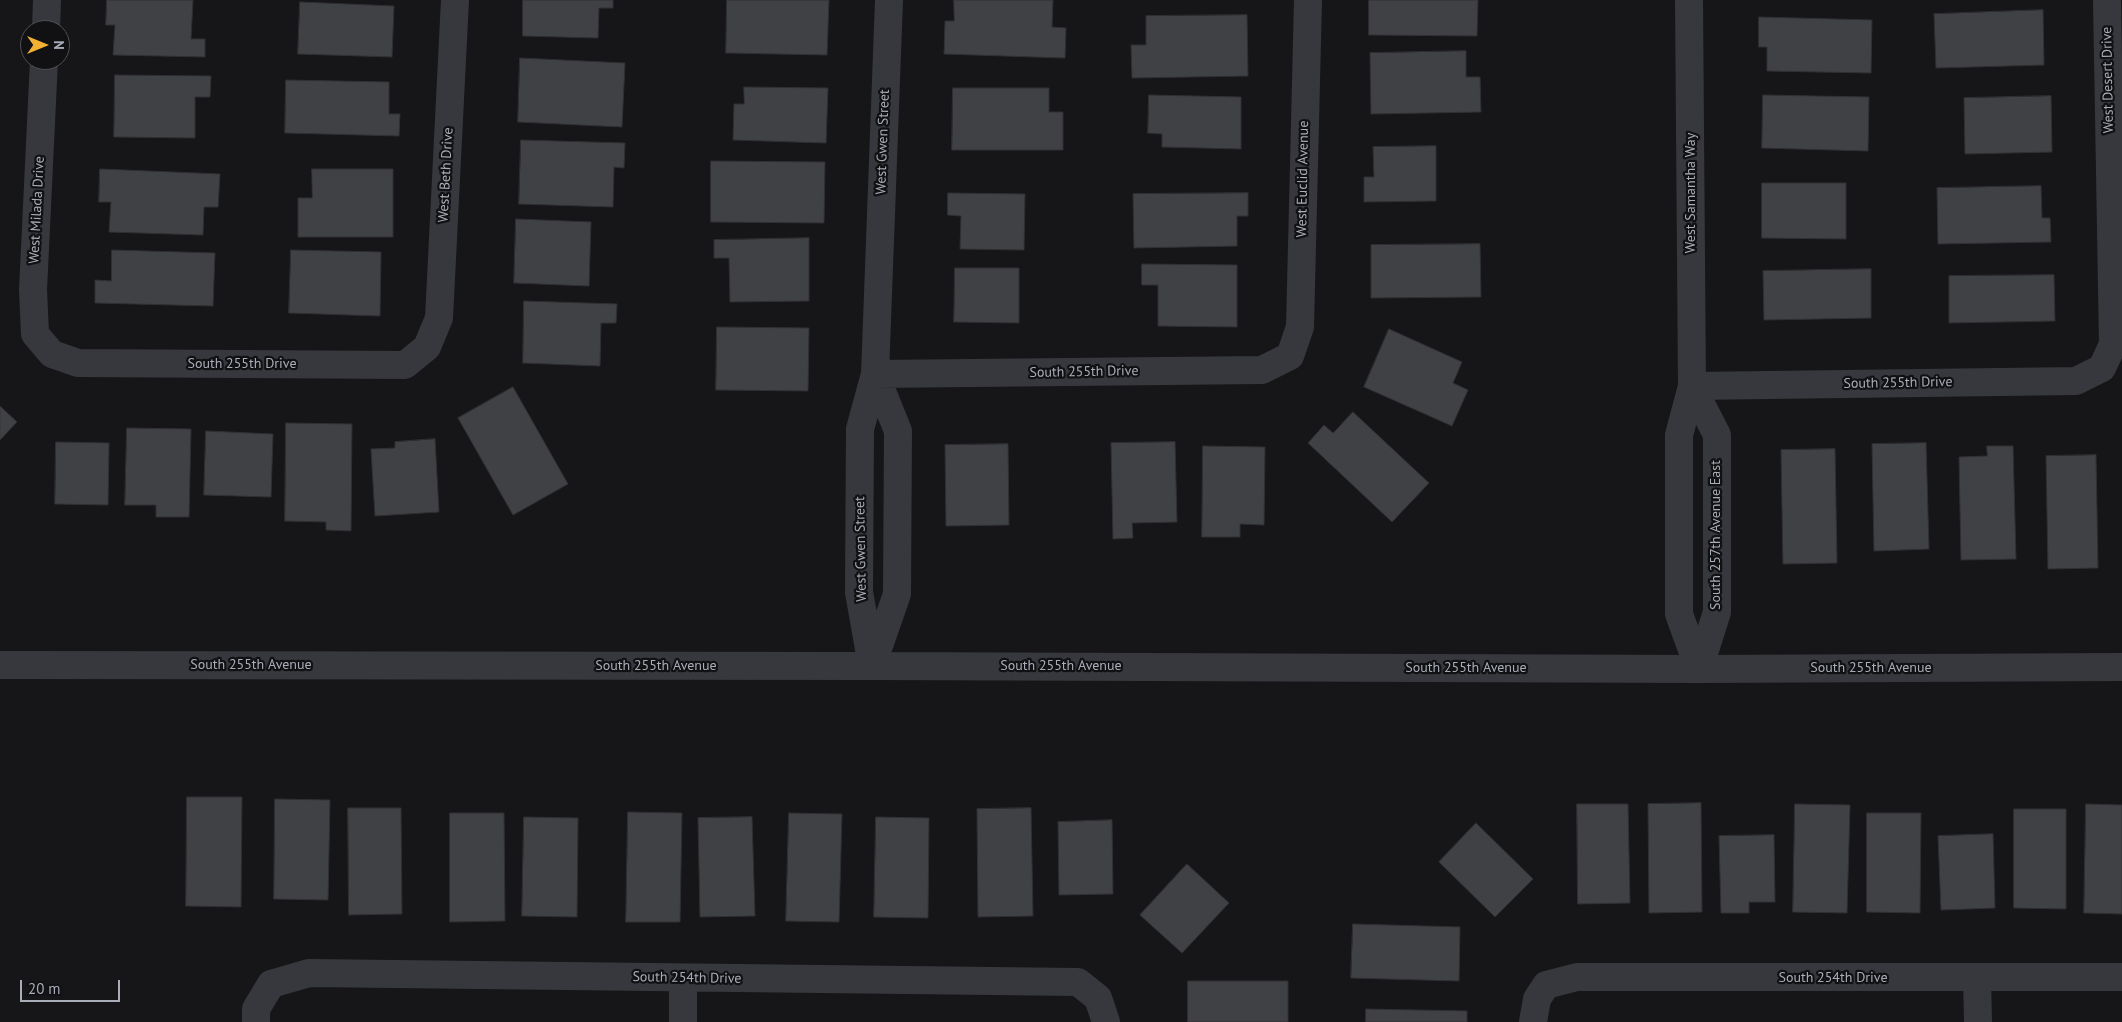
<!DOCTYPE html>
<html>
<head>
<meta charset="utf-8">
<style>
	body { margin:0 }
	#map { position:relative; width:2122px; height:1022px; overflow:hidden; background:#161618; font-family:"PT Sans",sans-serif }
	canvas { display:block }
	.north { position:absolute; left:20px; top:20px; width:50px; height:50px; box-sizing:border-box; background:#111113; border:1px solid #4d4f55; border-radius:50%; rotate:90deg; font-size:14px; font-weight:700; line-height:20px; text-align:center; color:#a8adb8 }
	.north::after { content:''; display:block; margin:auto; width:18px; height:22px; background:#f2b134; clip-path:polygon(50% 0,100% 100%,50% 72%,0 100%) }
	.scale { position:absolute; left:20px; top:980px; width:100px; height:22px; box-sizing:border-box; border:2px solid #a8adb8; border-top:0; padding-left:6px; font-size:15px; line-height:18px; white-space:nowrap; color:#a8adb8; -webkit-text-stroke:4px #111113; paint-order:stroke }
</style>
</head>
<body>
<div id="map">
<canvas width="2122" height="1022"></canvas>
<div class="north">N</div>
<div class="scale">20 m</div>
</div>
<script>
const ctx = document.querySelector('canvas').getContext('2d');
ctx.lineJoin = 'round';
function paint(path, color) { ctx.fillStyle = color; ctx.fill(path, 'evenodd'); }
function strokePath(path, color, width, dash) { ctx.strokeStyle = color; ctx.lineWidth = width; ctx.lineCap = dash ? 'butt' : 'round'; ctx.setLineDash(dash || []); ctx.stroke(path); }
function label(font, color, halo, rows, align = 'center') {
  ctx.font = font + ' "PT Sans",sans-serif'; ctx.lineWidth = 4.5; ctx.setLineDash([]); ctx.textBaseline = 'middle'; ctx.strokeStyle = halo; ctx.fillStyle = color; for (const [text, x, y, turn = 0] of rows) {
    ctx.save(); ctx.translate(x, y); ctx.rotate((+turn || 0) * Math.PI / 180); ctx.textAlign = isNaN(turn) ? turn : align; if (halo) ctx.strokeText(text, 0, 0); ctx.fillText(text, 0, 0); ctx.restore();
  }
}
const building = new Path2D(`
	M107,0H193L191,39H205V57L113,55L115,25H106Z
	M523,0H613V8H599L598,38L523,36Z
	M727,0H829L827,55L726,53Z
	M954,0H1053L1052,27L1066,28L1065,58L944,54L945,21H954Z
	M1369,0H1478L1477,36L1369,35Z
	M300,2L394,6L392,57L298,54Z
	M2043,10L2044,65L1936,68L1934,14Z
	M1247,15L1248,76L1132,78L1131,45H1146V16Z
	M1759,17L1872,20L1871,73L1767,71V47H1759Z
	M1466,51V77H1480L1481,112L1371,114L1370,53Z
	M520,58L625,63L622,127L518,122Z
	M115,75L211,76L210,97H195V138L114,137Z
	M286,80L389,82V114H400L399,136L285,133Z
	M744,87L828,88L826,143L733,140L734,104H744Z
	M953,88H1049V112H1063V150H952Z
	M1149,95L1241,97V149L1162,147V134L1148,133Z
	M1763,95L1869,97L1868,151L1762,148Z
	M2051,96L2052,152L1965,154L1964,98Z
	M521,140L625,143L624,168L614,167L613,207L519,204Z
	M1436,146V201L1364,202V177H1374L1373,147Z
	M711,161L825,162L824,223L711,222Z
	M100,169L220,174L218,207H204L203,235L109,232L111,202H99Z
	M312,169H393V237H298V198H312Z
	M1762,183H1846V239L1762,238Z
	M2041,186L2042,218H2050L2051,242L1938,244L1937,188Z
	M948,193L1025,194L1024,250L960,249L961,216L948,215Z
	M1248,193V216H1237V246L1134,248L1133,194Z
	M516,219L591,222L589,286L514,283Z
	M809,238V301L730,302L729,258H714V240Z
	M1480,244L1481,297L1371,298V245Z
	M112,250L215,253L213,306L95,303V280L111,281Z
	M291,250L381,252L380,316L289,313Z
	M1142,264L1237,265V327L1158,326V285H1142Z
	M955,268H1019V323L954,322Z
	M1871,269V318L1764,320L1763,271Z
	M2054,275L2055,321L1949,323V276Z
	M524,301L617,304L616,323H601L600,366L523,363Z
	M717,327L809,328L808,391L716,390Z
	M1389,329L1462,362L1453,383L1468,390L1452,426L1364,387Z
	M513,387L568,484L513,515L458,418Z
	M0,406L17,422L0,440Z
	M1353,412L1429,483L1392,522L1308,443L1324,425L1333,433Z
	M286,423L352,424L351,531L326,530V522L285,521Z
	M127,428L191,429L189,517H156V505H125Z
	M206,431L273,434L271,497L204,495Z
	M435,439L439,512L375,516L371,449L395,448V442Z
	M56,442L109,443L108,505L55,504Z
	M1175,442L1177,522L1132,523L1133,538L1113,539L1111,443Z
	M1926,443L1929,549L1874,551L1872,444Z
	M1008,444L1009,525L946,526L945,445Z
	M1203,446L1265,447L1264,525L1240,524V537H1202Z
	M1987,446H2013L2016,559L1961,560L1959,457L1987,456Z
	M1835,449L1837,563L1783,564L1781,450Z
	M2096,455L2098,568L2048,569L2046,456Z
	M187,797H242L241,907L186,906Z
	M275,799L330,800L328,900L274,899Z
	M1701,803L1702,912L1649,913L1648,804Z
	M1577,804H1628L1630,903L1578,904Z
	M1795,804L1850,805L1847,913L1793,912Z
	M2086,804L2122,805V914L2084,913Z
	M348,808H401L402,914L349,915Z
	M1031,808L1033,916L978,917L977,809Z
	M2014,809H2066V909L2014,908Z
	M628,812L682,813L680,922H626Z
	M450,813H504L505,921L450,922Z
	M789,813L842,814L839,922L786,921Z
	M1867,813H1921L1920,913L1867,912Z
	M524,817L578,818L577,917L522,916Z
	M752,817L755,916L700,917L698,818Z
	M876,817L929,818L928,918L874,917Z
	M1112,820L1113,894L1059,895L1058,822Z
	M1476,823L1533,879L1495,917L1439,862Z
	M1993,834L1995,908L1941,910L1938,836Z
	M1774,835L1775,902H1749V913H1721L1719,836Z
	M1187,864L1229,903L1182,953L1140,915Z
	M1353,924L1460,927L1459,981L1351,978Z
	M1188,981H1288V1022H1188Z
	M1366,1009L1467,1011V1022H1366Z`);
paint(building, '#404145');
strokePath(building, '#303034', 1);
strokePath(new Path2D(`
	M1689,0L1692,386L1679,435V614L1699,669
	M46,30L47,0
	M44,60L33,290L35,334L52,354L78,363L405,365L427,347L439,318L455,0
	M875,374L1262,370L1290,356L1300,327L1308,0
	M1692,386L2076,381L2102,368L2113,344L2107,0
	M1692,386L1717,435V612L1699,669
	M873,663L897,594L898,431L875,374
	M0,665L872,666L1699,669L2122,667
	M872,666L859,592L860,429L875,374L889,0
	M683,978V1022
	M1977,978L1978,1022
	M256,1022V1009L271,984L309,973L1078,982L1098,998L1106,1022
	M1533,1022L1537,999L1546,985L1577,977H2122`), '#37383d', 28);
label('14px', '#a8adb8', '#111113', [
	["West Desert Drive",2108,80,-91],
	["West Gwen Street",883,142,-88],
	["West Beth Drive",446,175,-87],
	["West Euclid Avenue",1303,179,-89],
	["West Samantha Way",1691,193,-90],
	["West Milada Drive",37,210,-87],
	["South 255th Drive",242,364],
	["South 255th Drive",1084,372,-1],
	["South 255th Drive",1898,383,-1],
	["South 257th Avenue East",1716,535,-90],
	["West Gwen Street",861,549,-91],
	["South 255th Avenue",251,665],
	["South 255th Avenue",656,666],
	["South 255th Avenue",1061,666],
	["South 255th Avenue",1466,668],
	["South 255th Avenue",1871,668],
	["South 254th Drive",687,978,1],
	["South 254th Drive",1833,978]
]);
</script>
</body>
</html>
